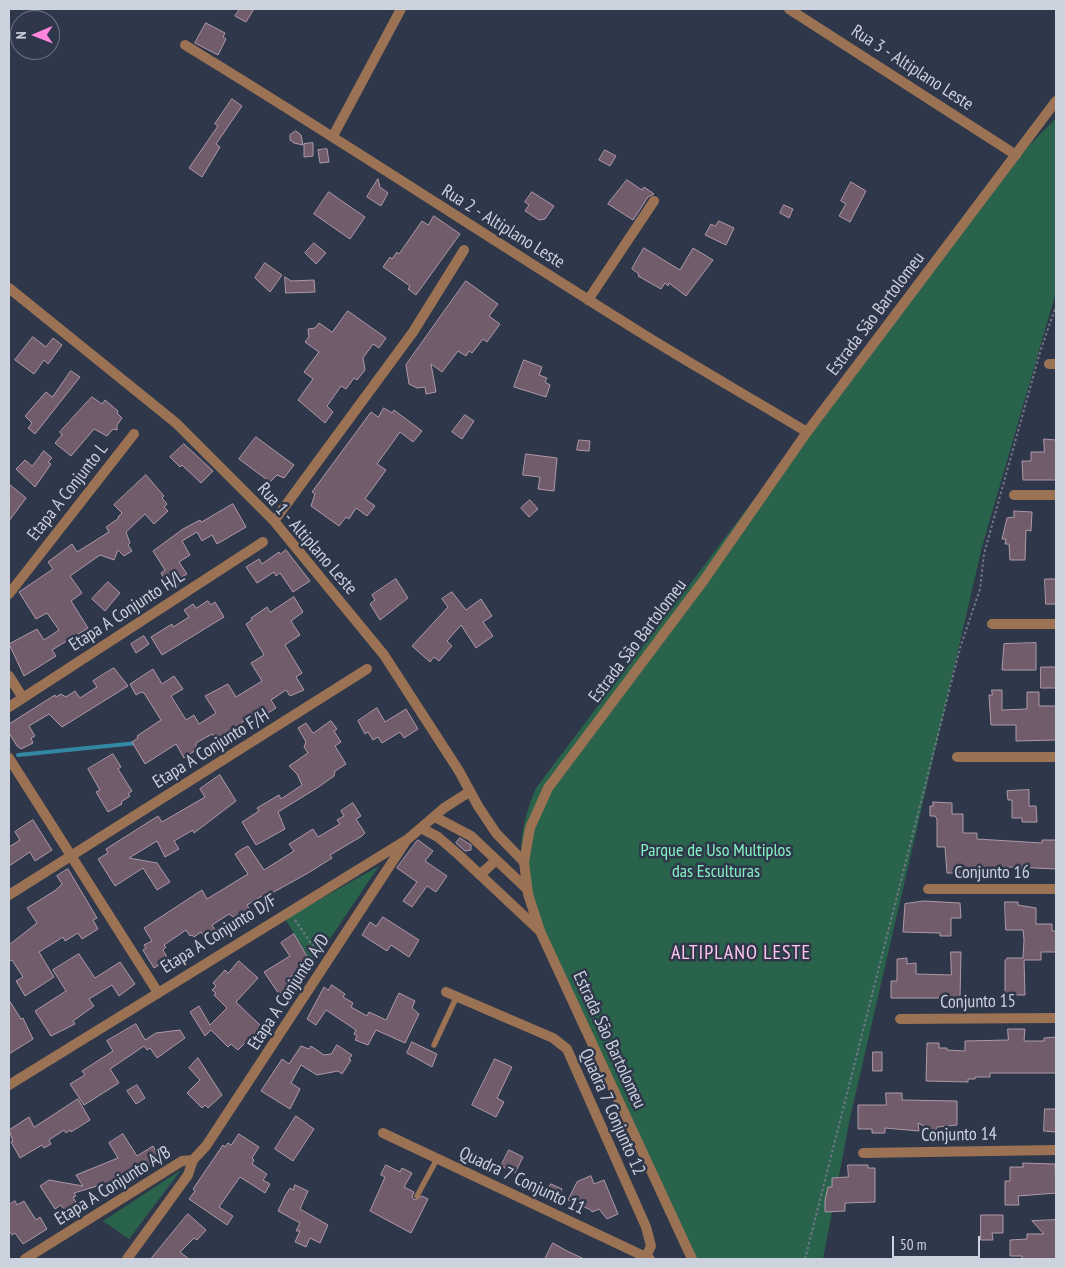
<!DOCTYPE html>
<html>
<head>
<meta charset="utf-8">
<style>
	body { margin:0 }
	#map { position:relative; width:1065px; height:1268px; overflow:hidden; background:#2f374a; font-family:"PT Sans Narrow",sans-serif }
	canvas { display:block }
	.frame { position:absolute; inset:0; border:10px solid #ccd2de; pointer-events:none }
	.north { position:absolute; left:10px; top:10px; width:50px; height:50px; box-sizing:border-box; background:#2f374a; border:1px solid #6e7585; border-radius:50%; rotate:269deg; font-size:14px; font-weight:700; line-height:20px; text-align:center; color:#ccd2de }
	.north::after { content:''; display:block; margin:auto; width:18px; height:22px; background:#ff85de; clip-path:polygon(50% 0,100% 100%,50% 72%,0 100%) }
	.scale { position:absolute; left:892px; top:1236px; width:88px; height:22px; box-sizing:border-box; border:2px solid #ccd2de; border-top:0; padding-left:6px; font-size:15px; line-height:18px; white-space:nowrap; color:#ccd2de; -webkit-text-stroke:4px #2f374a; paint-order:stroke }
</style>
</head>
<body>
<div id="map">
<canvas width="1065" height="1268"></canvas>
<div class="frame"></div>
<div class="north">N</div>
<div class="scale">50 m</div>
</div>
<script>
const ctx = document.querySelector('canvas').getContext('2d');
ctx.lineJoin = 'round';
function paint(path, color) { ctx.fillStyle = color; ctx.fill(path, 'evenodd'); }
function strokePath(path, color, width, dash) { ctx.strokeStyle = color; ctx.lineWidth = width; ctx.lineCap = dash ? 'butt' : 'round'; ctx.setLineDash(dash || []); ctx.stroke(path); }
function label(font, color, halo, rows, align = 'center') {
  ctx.font = font + ' "PT Sans Narrow",sans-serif'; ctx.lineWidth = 5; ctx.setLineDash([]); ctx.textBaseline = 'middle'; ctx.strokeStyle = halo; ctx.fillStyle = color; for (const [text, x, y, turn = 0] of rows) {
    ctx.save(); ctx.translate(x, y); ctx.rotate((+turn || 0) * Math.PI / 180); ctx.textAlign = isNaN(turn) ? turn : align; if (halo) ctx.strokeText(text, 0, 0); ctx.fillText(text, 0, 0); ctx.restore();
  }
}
paint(new Path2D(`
	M1056,118V292L982,547L850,1118L823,1259H690L525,897C518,854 519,828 536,788L804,433L1018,157Z
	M379,866L313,964L285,919Z
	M181,1170L129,1239L103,1221Z`), '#2a634b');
strokePath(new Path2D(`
	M18,755L137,743`), '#3388a6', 4);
const building = new Path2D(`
	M240,9H254L246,22L235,16Z
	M206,23L225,33L223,37L226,39L218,55L195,43Z
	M232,99L242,106L216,144L220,147L202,177L189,168L218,126L215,124Z
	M296,131L301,135L303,145L294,143L290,140V135Z
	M313,143V156L304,157V144Z
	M327,149L329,162L320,163L318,150Z
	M605,150L616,156L610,166L599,160Z
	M378,179L380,187L388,193L381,206L367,197Z
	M627,180L642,190L644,187L654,194L648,197L633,220L608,204Z
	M851,182L866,191L850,222L839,216L846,204L841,201Z
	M329,192L365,217L350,239L314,214Z
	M532,192L554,206L545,219L539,220L525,211L529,205L525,202Z
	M784,205L793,209L789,218L780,213Z
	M434,216L460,234L416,295L408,289L410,286L383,267L390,257L392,259L397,252L399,254L422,221L428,225Z
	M719,221L734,228L726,245L705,235L711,224L715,226Z
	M314,243L326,253L316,264L305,253Z
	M644,248L680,270L693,248L713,260L686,296L669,283L668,286L665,283L661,289L638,276L639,274L632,269Z
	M265,263L282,275L270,292L255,278Z
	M285,277L291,281L314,280L315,292L286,293Z
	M466,281L498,304L489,316L500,324L487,342L483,339L472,353L469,351L466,356L458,351L442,372L431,364L436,392L426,394L425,387L417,388L409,384L406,365Z
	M348,311L386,338L379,348L373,344L363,358L365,370L357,380L354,378L346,389L341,386L332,399L327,406L333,412L325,423L298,400L313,379L304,372L319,352L305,342L309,337L308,329L315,328L319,323L332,332Z
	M33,337L46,347L53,338L62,345L48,364L44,360L34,374L15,360Z
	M524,360L542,367L539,375L547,378L545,382L550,385L546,397L514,387Z
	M71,371L80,377L35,434L28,428L32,423L25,416L46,392L52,397Z
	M92,397L102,404L105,400L118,411L117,413L122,418L117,425V430L113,429L107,436L94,429L71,456L55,443L62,435L60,432Z
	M384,408L392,413L394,410L422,431L413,442L400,432L377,464L386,470L365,499L375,506L367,516L356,508L349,519L346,517L339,526L311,506L315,494L312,492L371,412L378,417Z
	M465,415L474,421L462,439L452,432Z
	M256,437L294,465L284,478L277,475L270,482L239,459Z
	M1044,439L1056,440V480H1023L1022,461H1031V452H1044Z
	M579,440L590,441L589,451L577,450Z
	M184,444L213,471L201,483L182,465L180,467L170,457Z
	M44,451L52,458L48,462L51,464L35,487L16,469L25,460L32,466Z
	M526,454L557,458L554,491L538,489L540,477L523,475Z
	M146,475L164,496L162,498L167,504L164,507L168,511L154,524L145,514L126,532L130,543L128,545L132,551L124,556L118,550L114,560L100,555L70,576L82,593L71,601L88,628L52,650L56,656L24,676L9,644L37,629L44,640L59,630L47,613L36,619L19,592L53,569L48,562L72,544L77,552L109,532L106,527L119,518L118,517L122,513L114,505Z
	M9,484L26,498L9,521Z
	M530,500L538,509L529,517L521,508Z
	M233,504L246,527L217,544L212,535L202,541L197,532L182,541L190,555L179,562L187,574L182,577L185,581L171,590L161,573L165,570L153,551L183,529L200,520L201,522Z
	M1014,511L1032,512L1031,531L1026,530L1025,560H1010L1009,544H1005L1006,539H1002L1007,518L1014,517Z
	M286,550L310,581L293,592L280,573L276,576L274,572L257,583L246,567L259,559L262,564L279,552L280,554Z
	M396,579L408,598L380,620L370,604L375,600L372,595Z
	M1045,579H1056V604H1046Z
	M108,582L120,593L105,611L92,599Z
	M452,592L466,610L481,599L492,616L483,622L493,636L476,648L461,625L447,641L452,646L439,661L434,657L430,662L412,646L448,607L442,599Z
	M294,597L303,612L291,621L300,635L285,645L302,673L296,677L304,690L290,696L286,690L271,700L276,708L259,719L256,713L216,740L212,734L196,743V750L184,758L176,744L145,764L132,742L138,738L137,736L161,720L144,693L141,692L136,695L130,684L153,669L162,684L174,676L183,689L171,696L186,720L194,715L199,724L216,713L205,696L228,684L236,697L262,681L251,663L264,655L246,624L252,620L251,618L267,607L270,612Z
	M208,601L211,605L215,602L224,617L162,655L151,637L172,624L173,627L189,617L184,610L193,604L196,608Z
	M144,636L149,644L136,653L131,644Z
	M1036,643V670H1002L1004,644Z
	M1041,667H1056V688H1041Z
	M114,668L128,686L62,727L49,714L29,726L35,736L31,738L33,743L21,749L17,746L9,733V724L55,695L56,697L61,694L66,697L75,691L80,698L97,687L93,681Z
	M992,690H1002V710L1027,709V692H1039V706H1056V740L1016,741V725H991L989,695H992Z
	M377,708L385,722L406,709L418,729L404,738L400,732L382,743L378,737L373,740L368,732L365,734L358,721Z
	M331,721L337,729L334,731L341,742L335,746L346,764L335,771L334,776L317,788L278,812L285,829L256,845L242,822L259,811L257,808L279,795L281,799L302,785L297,774L289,766L308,753L304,747L306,742L298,728L306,723L313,733Z
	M113,754L121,767L118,769L132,791L128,794L130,796L121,802L122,804L108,812L96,792L100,790L88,769Z
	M220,775L236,801L194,833L193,830L174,841L179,849L165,857L157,841L129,858L157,863L170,882L157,890L143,868L115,886L98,859L108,853L106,849L158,816L162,822L205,797L200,789Z
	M1029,790V806H1036L1037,822H1022V818H1012V800H1008L1007,791Z
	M933,802L952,803V814H963V833H977V839L1042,843V840H1056V869L1013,867L963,869V873H947L945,847H937V819L935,816H930V806H933Z
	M353,803L361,816L356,819L365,833L362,836L330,855L332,858L308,873L272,893L270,891L247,905L250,910L236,919L229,914L212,925L215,930L204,937L201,932L194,937L192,935L190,936L186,930L164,945L166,947L163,950L168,959L154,968L143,950L146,948L144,945L152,941L144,928L202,890L207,899L248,874L235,854L242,849L248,846L264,870L294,851L289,844L313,829L318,837L340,824L337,820L344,816L341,811Z
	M33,820L52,850L35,861L30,852L9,866V847L20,840L15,832Z
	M460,838L471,845V850L465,851L456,843Z
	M418,840L433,851L425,861L447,876L436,892L427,886L412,907L403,901L417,882L397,868Z
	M68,869L97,918L93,920L98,929L82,939L78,933L65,941L63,937L39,952L54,977L25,996L16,981L23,977L12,960L9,961V945L37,923L27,908L56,890L62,884L57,876Z
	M924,901L960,903L961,918H951V936H940V933L903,932L905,904Z
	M1005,902H1018V905L1036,908V924H1052V931H1056V952H1041V960H1024L1025,995H1007L1005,991V961L1007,958H1023L1024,940L1023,930H1006Z
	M383,917L419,940L409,957L391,945L387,951L362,935L370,922L376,926Z
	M294,934L308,958L302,962L304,966L289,978L292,983L288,986L289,988L279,994L264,972L290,956L281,943Z
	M951,952H961L960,998H891V981H897V959L907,958V964L916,963V974L951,975Z
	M79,954L95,978L120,962L135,984L119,996L112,985L89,999L94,1006L73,1021L75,1024L51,1036L35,1011L66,991L53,970Z
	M239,961L258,978L236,1002L262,1027L256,1038H250L238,1050L231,1044L228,1047L211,1030L205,1036L190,1012L199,1006L210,1025L227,1008L214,995L216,993L212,990L216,986L213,983L225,970L228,973Z
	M332,985L345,994L343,997L353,1003L351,1007L367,1016L369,1012L386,1020L399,993L415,1001L412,1008L419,1014L405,1043L376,1030L368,1045L355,1040L357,1036L354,1034L356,1030L326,1010L316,1025L307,1019L324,987L328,990Z
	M9,1000L21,1019L23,1018L33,1039L9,1054Z
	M136,1024L145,1040L156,1033L180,1030L185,1038L157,1058L150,1048L147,1050L144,1046L110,1069L119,1083L84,1105L70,1084L85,1075L82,1071L113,1051L107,1041Z
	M1008,1029H1025L1024,1041H1044V1038L1056,1037V1073H990V1077H975V1079H968V1082L926,1081L927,1043H939V1048H947V1050L965,1051V1041L1008,1040Z
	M412,1042L437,1054L432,1067L407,1053Z
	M337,1045L352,1055L349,1059L351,1060L342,1074L338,1071L317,1075L301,1065L291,1083L300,1089L290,1109L261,1091L282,1059L289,1064L301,1046L309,1049L311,1046L324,1055L331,1054Z
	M873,1052H882V1071H873Z
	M198,1058L222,1095L208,1108L205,1105L202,1108L187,1093L200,1080L189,1068Z
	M495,1059L512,1067L497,1098L504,1102L496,1117L472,1105Z
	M137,1085L145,1098L136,1104L127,1091Z
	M886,1093H902V1100L957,1101V1125L937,1127L935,1132L918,1123L919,1131L885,1128V1133H872V1129H858V1105H886Z
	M78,1099L90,1120L71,1132L70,1130L66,1133L64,1130L49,1140L51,1144L44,1148L42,1145L20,1158L11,1142L13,1141L9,1130L29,1117L34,1127Z
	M1045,1109H1056V1132L1044,1131Z
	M296,1116L314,1129L293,1161L275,1149Z
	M123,1134L137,1156L153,1146L160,1158L143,1169L145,1171L133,1178L119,1183V1187L107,1195L104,1184L74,1193L76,1196L73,1197L78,1206L66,1213L61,1205L55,1209L40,1186L49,1180L83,1186L76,1175L118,1158L109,1143Z
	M239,1134L259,1147L252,1158L254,1160L252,1164L267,1174L263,1180L270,1184L265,1193L240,1177L219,1207L233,1216L227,1225L189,1199L195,1191L193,1189L223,1145L225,1147L228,1143L231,1145Z
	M509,1150L523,1157L515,1173L501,1166Z
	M1023,1163L1055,1164L1056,1193L1018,1196L1019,1205H1005V1181H1010V1167H1023Z
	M386,1165L400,1172L402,1168L412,1173L404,1187L414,1192L412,1197L415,1200L422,1196L428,1199L411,1233L370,1211L385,1177L381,1175Z
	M848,1165H868V1168H875V1202L845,1203V1211L825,1212V1200L828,1187H832V1178L848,1177Z
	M591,1176L594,1184L604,1180L618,1214L607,1219L599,1209L592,1212L591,1210L568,1200L577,1182Z
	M551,1184L562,1189L555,1204L544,1198Z
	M295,1185L308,1191L300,1209L328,1225L320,1243L310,1238L306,1247L295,1242L300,1231H296L300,1223L278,1211L285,1196L290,1188L293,1190Z
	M15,1201L17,1205L24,1201L36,1220L40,1217L47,1229L23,1244L15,1233L12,1235L9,1230V1205Z
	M188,1214L206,1230L197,1240L194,1238L180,1252L189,1259H151Z
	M981,1215H1003V1233H992L993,1240H981Z
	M1056,1220V1259H1022V1256H1010V1240L1027,1239V1234H1044L1032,1221Z
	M553,1243L567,1251L584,1259H545Z`);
paint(building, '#715c6b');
strokePath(building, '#af99a8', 1);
strokePath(new Path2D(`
	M295,920L319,955
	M805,1259L960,648L980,589L984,554L1040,352L1056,306`), '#717888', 2, [2.5, 2.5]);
strokePath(new Path2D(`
	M434,1045L456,998
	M417,1196L437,1159`), '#9b7253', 5.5);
strokePath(new Path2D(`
	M789,9L1016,155
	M185,45C338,138 487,237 638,331C694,366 751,398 807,432
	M333,136L401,9
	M9,288L176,423L274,521L384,655L459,771L478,806L496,833L524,862
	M588,300L654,201
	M1049,364H1056
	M1014,495H1056
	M274,521L413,332L464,250
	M9,594L134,434
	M992,624H1056
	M9,676L23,698
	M9,707L263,542
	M957,757H1056
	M9,758L157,991
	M435,817L471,836L526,888
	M421,828L438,837L459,855L540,931
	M480,875L495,861
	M928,889H1056
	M9,895L367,669
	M446,992L553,1038L567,1049L646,1227L651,1246L645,1259
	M900,1019L1056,1018
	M9,1085L408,839L444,808L469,792
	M383,1133L650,1259
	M863,1153L1056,1150
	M25,1259L182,1161L193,1160
	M127,1259L188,1175L193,1160L206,1146L406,841`), '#9b7253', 10);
strokePath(new Path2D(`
	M692,1259L540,931L528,894L524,862L530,828L548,788L704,580L807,432L1056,101`), '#9b7253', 10);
label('18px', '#ccd2de', '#2f374a', [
	["Rua 3 - Altiplano Leste",912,68,33],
	["Rua 2 - Altiplano Leste",503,227,32],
	["Estrada São Bartolomeu",876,314,-53],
	["Etapa A Conjunto L",68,492,-52],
	["Rua 1 - Altiplano Leste",307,539,49],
	["Etapa A Conjunto H/L",127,611,-33],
	["Estrada São Bartolomeu",638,641,-53],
	["Etapa A Conjunto F/H",211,749,-32],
	["Conjunto 16",992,873],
	["Etapa A Conjunto D/F",219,934,-32],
	["Etapa A Conjunto A/D",289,992,-57],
	["Conjunto 15",978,1002,-1],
	["Estrada São Bartolomeu",609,1040,65],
	["Quadra 7 Conjunto 12",612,1112,66],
	["Conjunto 14",959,1135,-1],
	["Quadra 7 Conjunto 11",522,1181,25],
	["Etapa A Conjunto A/B",113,1186,-32]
]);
label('18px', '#86f2c2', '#2f374a', [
	["Parque de Uso Multiplos",716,851],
	["das Esculturas",716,872]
]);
ctx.letterSpacing = '1px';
label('20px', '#fdc5ec', '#2f374a', [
	["ALTIPLANO LESTE",741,953]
]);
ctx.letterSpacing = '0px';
</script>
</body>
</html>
